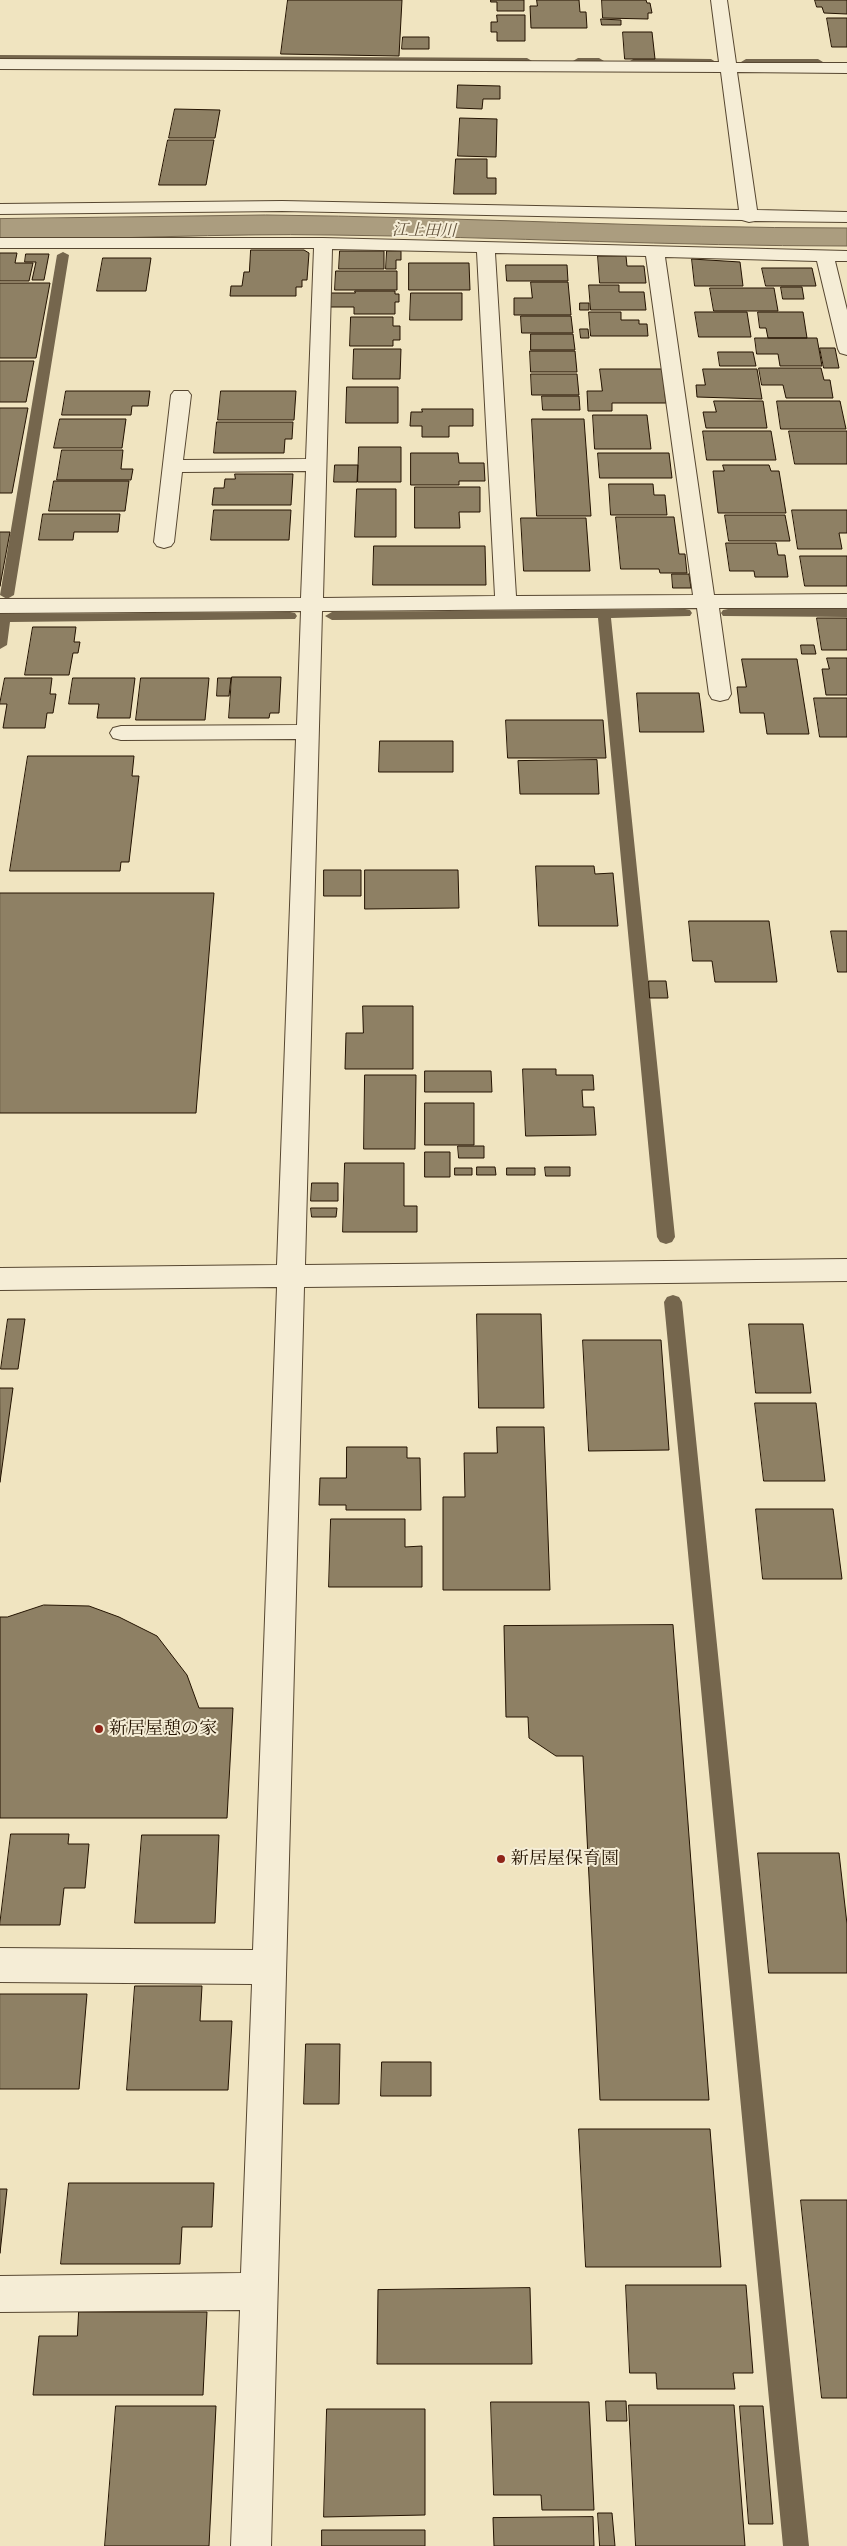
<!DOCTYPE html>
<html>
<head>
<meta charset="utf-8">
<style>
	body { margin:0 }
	canvas { display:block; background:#f0e4c0 }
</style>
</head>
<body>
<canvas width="847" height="2546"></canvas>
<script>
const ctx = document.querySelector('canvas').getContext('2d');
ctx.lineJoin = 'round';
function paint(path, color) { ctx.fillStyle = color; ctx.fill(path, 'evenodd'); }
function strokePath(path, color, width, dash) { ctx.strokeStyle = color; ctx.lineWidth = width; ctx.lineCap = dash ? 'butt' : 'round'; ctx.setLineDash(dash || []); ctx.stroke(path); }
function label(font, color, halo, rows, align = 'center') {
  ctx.font = font + ' "EB Garamond","Noto Serif JP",serif'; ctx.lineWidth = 4; ctx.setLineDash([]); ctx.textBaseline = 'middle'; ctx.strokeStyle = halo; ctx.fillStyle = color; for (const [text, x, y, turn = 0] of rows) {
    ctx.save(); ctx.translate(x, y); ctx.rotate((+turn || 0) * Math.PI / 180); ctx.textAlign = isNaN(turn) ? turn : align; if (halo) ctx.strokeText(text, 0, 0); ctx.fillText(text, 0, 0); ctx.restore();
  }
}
const water = new Path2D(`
	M266,215C460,217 653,228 847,228V246C675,246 504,237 332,235C221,233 111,240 0,239V219Z`);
paint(water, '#ab9d7f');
strokePath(water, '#75664d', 1);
paint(new Path2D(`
	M0,55L527,58L532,61L527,64L0,61Z
	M599,58L604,61L603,63L578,64L573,61L578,58Z
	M635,58L711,59L716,62L711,65L631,63L630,61Z
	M746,59H818L823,62L818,65L742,64L741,62Z
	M63,252L69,255L14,595L7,599L0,595L57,255Z
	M685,609L690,610L692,613L690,616L611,618L675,1237L672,1242L666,1244L660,1242L657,1237L598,618L332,620L325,616L332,612Z
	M728,609H847V617L723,616L721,613L723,610Z
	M290,612L295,613L297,616L295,619L10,622L7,645L0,649V614Z
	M673,1295L679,1297L682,1302L809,2546H783L664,1302L667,1297Z`), '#75664d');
const building = new Path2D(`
	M288,0H402L399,56L281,54Z
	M491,0H524V11H497V2H491Z
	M537,0H579L580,12H586L587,28H531L530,6H537Z
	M602,0H646L647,3H650L652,13H648V19L603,18Z
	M815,0H847V14L824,13L822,7H817Z
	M497,15H525V41H497V32H491V22H497Z
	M827,18H847V47H832Z
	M601,19L621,20V25H602Z
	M623,32H652L655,59H625Z
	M403,37H429V49H402Z
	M458,85L500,86V99H483L482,109L457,108Z
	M175,109L220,110L215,138H169Z
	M460,118L497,119L496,157L458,156Z
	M168,140H214L206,185H159Z
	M456,159H487V178H496V194H454Z
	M251,250H304L309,253L307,280H302V287H296V296H230L231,286H242L244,272H249Z
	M340,251H384V269H339Z
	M387,251H401V260H396V269H386Z
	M0,253H17L15,263H33L29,281H0Z
	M26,254H49L44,280H32L36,262H25Z
	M598,256H626L627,266H644L646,283H600Z
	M103,258H151L146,291H97Z
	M692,259L740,262L743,286H695Z
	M409,263H469L470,290H409Z
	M506,265H567L568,281H507Z
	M762,268H812L816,286H766Z
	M336,271H397V290H335Z
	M531,282H568L571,315H514V298H532Z
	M0,283H50L36,358H0Z
	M589,285H619V292H644L646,310H591Z
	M781,287H802L804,299H783Z
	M710,288H774L778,311H714Z
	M355,291H395V294H399V302H395V314H354V307H330L331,293H355Z
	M411,293H462V320H410Z
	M580,303H589V310H580Z
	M589,312H621V320H639V324H647L648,336H591Z
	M695,312H747L751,337H699Z
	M758,312H803L807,338H768L766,328H760Z
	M521,316H571L573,333H522Z
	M351,317H393V326H400V340H393V346H350Z
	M580,329H588L589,338H581Z
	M531,334H573L575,350H531Z
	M755,338H817L822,366H780L778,354H757Z
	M820,348H835L839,368H824Z
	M354,349H401L400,379H353Z
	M530,351H575L577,372H531Z
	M718,352H753L756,366H720Z
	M0,361H34L26,402H0Z
	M759,368H821L824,380H830L833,398H786L783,385H762Z
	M600,369H662L666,403H612V411H588L587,391H602Z
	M703,369H757L762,399L697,397L696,385H705Z
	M531,374H577L579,395H532Z
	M347,387H398V423H346Z
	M66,391H150L148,406H132L131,415H62Z
	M221,391H296L294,420H218Z
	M542,396H579L580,410H543Z
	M714,401H763L767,428H706L703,412H716Z
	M777,401H840L846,429H781Z
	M0,408H28L12,493H0Z
	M422,409H473V426H449V437H422V426H410L411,412H422Z
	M593,415H647L651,449H595Z
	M60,419H126L122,448H54Z
	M532,419H584L591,516H537Z
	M217,422H293L292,439H285L284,453H214Z
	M703,431H771L776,460H707Z
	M789,431H847V464H795Z
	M359,447H401V482H358Z
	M62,450H123L121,469H133L131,480H57Z
	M411,453H458L459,463H484L485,481H459V485H411Z
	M598,453H669L672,478H600Z
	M335,465H358L357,482H334Z
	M723,465H769L771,471H779L786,513H718L713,471H724Z
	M235,474H293L291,505H212L214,488H224L225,479H235Z
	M54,481H129L125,511H49Z
	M609,484H653L654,495H665L667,515H611Z
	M415,487H480V512H459L460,528H415Z
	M357,489H396V537H355Z
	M214,510H291L289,540H211Z
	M792,510H847V533H839L842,549H798Z
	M43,514H120L118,532H74L73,540H39Z
	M725,515H785L790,541H729Z
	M616,517H674L679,554H685L687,573H660L659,569H621Z
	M521,518H586L590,571H524Z
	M0,532H10L0,586Z
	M726,543H776L778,555H785L788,577H755L754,571H730Z
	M374,546H485L486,585H373Z
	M800,556H847V586H805Z
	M672,574H689L691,588H673Z
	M817,618H847V650H822Z
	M33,627H76L74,642H80L78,653H73L69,675H25Z
	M801,645H814L816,654H802Z
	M827,658H847V695H826L822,669H829Z
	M742,659H797L809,734H767L764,713H740L737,687H746Z
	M232,677H281L279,713H270L269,718H229Z
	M5,678H52L50,694H56L53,713H47L45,728H3L7,704H0Z
	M73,678H135L130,718H97L99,704H69Z
	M141,678H209L205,720H136Z
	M218,678H231L229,696H217Z
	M637,693H699L704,732H640Z
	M814,698H847V737H820Z
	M506,720H603L606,758H508Z
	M380,741H453V772H379Z
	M28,756H134L132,776H139L129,862H121L120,871H10Z
	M597,760L599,794H520L518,761Z
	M536,866H594L595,874L613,873L618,926H539Z
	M324,870H361V896H324Z
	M365,870H458L459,908L365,909Z
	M0,893H214L196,1113H0Z
	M689,921H769L777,982H715L712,961H693Z
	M831,931H847V972H838Z
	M649,981H666L668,998H650Z
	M363,1006H413V1069H345L346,1033H363Z
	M523,1069H556V1075H593L594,1090H582L583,1107H594L596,1135L526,1136Z
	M425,1071H491L492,1092H425Z
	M365,1075H416L415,1149H364Z
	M425,1103H474V1145H425Z
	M458,1146H484V1158H459Z
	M425,1152H450V1177H425Z
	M345,1163H404V1206H417V1232H343Z
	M477,1167H495L496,1175H477Z
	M545,1167H570V1176H546Z
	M455,1168H472V1175H455Z
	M507,1168H535V1175H507Z
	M312,1183H338V1201H311Z
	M311,1208H337L336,1217H312Z
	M477,1314H541L544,1408H479Z
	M8,1319H25L18,1369H1Z
	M749,1324H803L811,1393H756Z
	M583,1340H661L669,1450L589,1451Z
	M0,1388H13L0,1482Z
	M755,1403H816L825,1481H764Z
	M497,1427H544L550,1590H443V1497H465L464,1453H497Z
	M347,1447H407V1458H420L421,1510H346V1505H319L320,1478H346Z
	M756,1509H833L842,1579H763Z
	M331,1519H405V1547L422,1546V1587H329Z
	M44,1605L89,1606L119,1617L157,1636L187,1675L199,1708H233L227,1818H0V1617H7Z
	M673,1625L709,2100H600L583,1756H556L529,1738L528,1717H506L504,1626Z
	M11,1834H69L68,1844H89L85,1888H64L60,1925H0Z
	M142,1835H219L215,1923H135Z
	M758,1853H839L847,1924V1973H769Z
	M135,1986H202L200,2021H232L228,2090H127Z
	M0,1994H87L79,2089H0Z
	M306,2044H340L339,2104H304Z
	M382,2062H431V2096H381Z
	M579,2129H710L721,2267H586Z
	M69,2183H214L212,2227H182L180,2264H61Z
	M0,2189H7L0,2253Z
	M801,2200H847V2398H822Z
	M626,2285H746L753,2373H733L735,2389H657L656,2373H630Z
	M530,2288L532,2364H377L378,2290Z
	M79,2312H207L203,2395H33L39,2336H77Z
	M606,2401H626L627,2421H607Z
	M491,2402H589L594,2510H542L541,2495H494Z
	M629,2405H734L745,2546H636Z
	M116,2406H216L209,2546H105Z
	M740,2406H763L773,2524H749Z
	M327,2409H425V2515L324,2517Z
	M598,2513H612L615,2546H600Z
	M593,2517L594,2546H494L493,2518Z
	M322,2530H425V2546H322Z`);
paint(building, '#8e8064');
strokePath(building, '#241301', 1);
const minor = new Path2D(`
	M711,0H727L736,63H847V73L737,72L757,210L847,212V222L755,221L749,222L742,220L282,211L0,214V204L282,201L739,210L721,72L0,69V59L719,62Z
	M0,238H323L847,251V261H835L847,310V355L840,353L838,349L817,261L665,257L714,595L847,594V608H719L731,694L728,699L720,701L712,699L709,694L697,608L322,611L305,1265L847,1259V1281L304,1287L271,2546H231L240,2310L0,2312V2276L241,2273L252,1984L0,1982V1948L253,1950L277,1287L0,1290V1268L277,1265L296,739L121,740L113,738L110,733L113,728L121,726L297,725L301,611L0,613V599L301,598L306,471L182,472L174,542L171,546L164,548L157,546L154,542L171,395L174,391H188L191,395L183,460L306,459L314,248H0ZM332,249L477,252L495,596L323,598ZM495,253L646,256L693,595L516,596Z`);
strokePath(minor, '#574731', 2);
paint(minor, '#f5edd6');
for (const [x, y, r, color] of [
	[99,1729,5,"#8f2418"],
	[501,1859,5,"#8f2418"]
]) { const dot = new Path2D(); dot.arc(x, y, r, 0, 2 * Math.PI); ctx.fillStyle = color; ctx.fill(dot); strokePath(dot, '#f5edd6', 2); }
label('italic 16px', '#61513a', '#f5edd6', [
	["江上田川",424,231,1]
]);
label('18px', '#241301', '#f5edd6', [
	["新居屋憩の家",109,1729],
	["新居屋保育園",511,1859]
], 'left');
</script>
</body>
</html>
